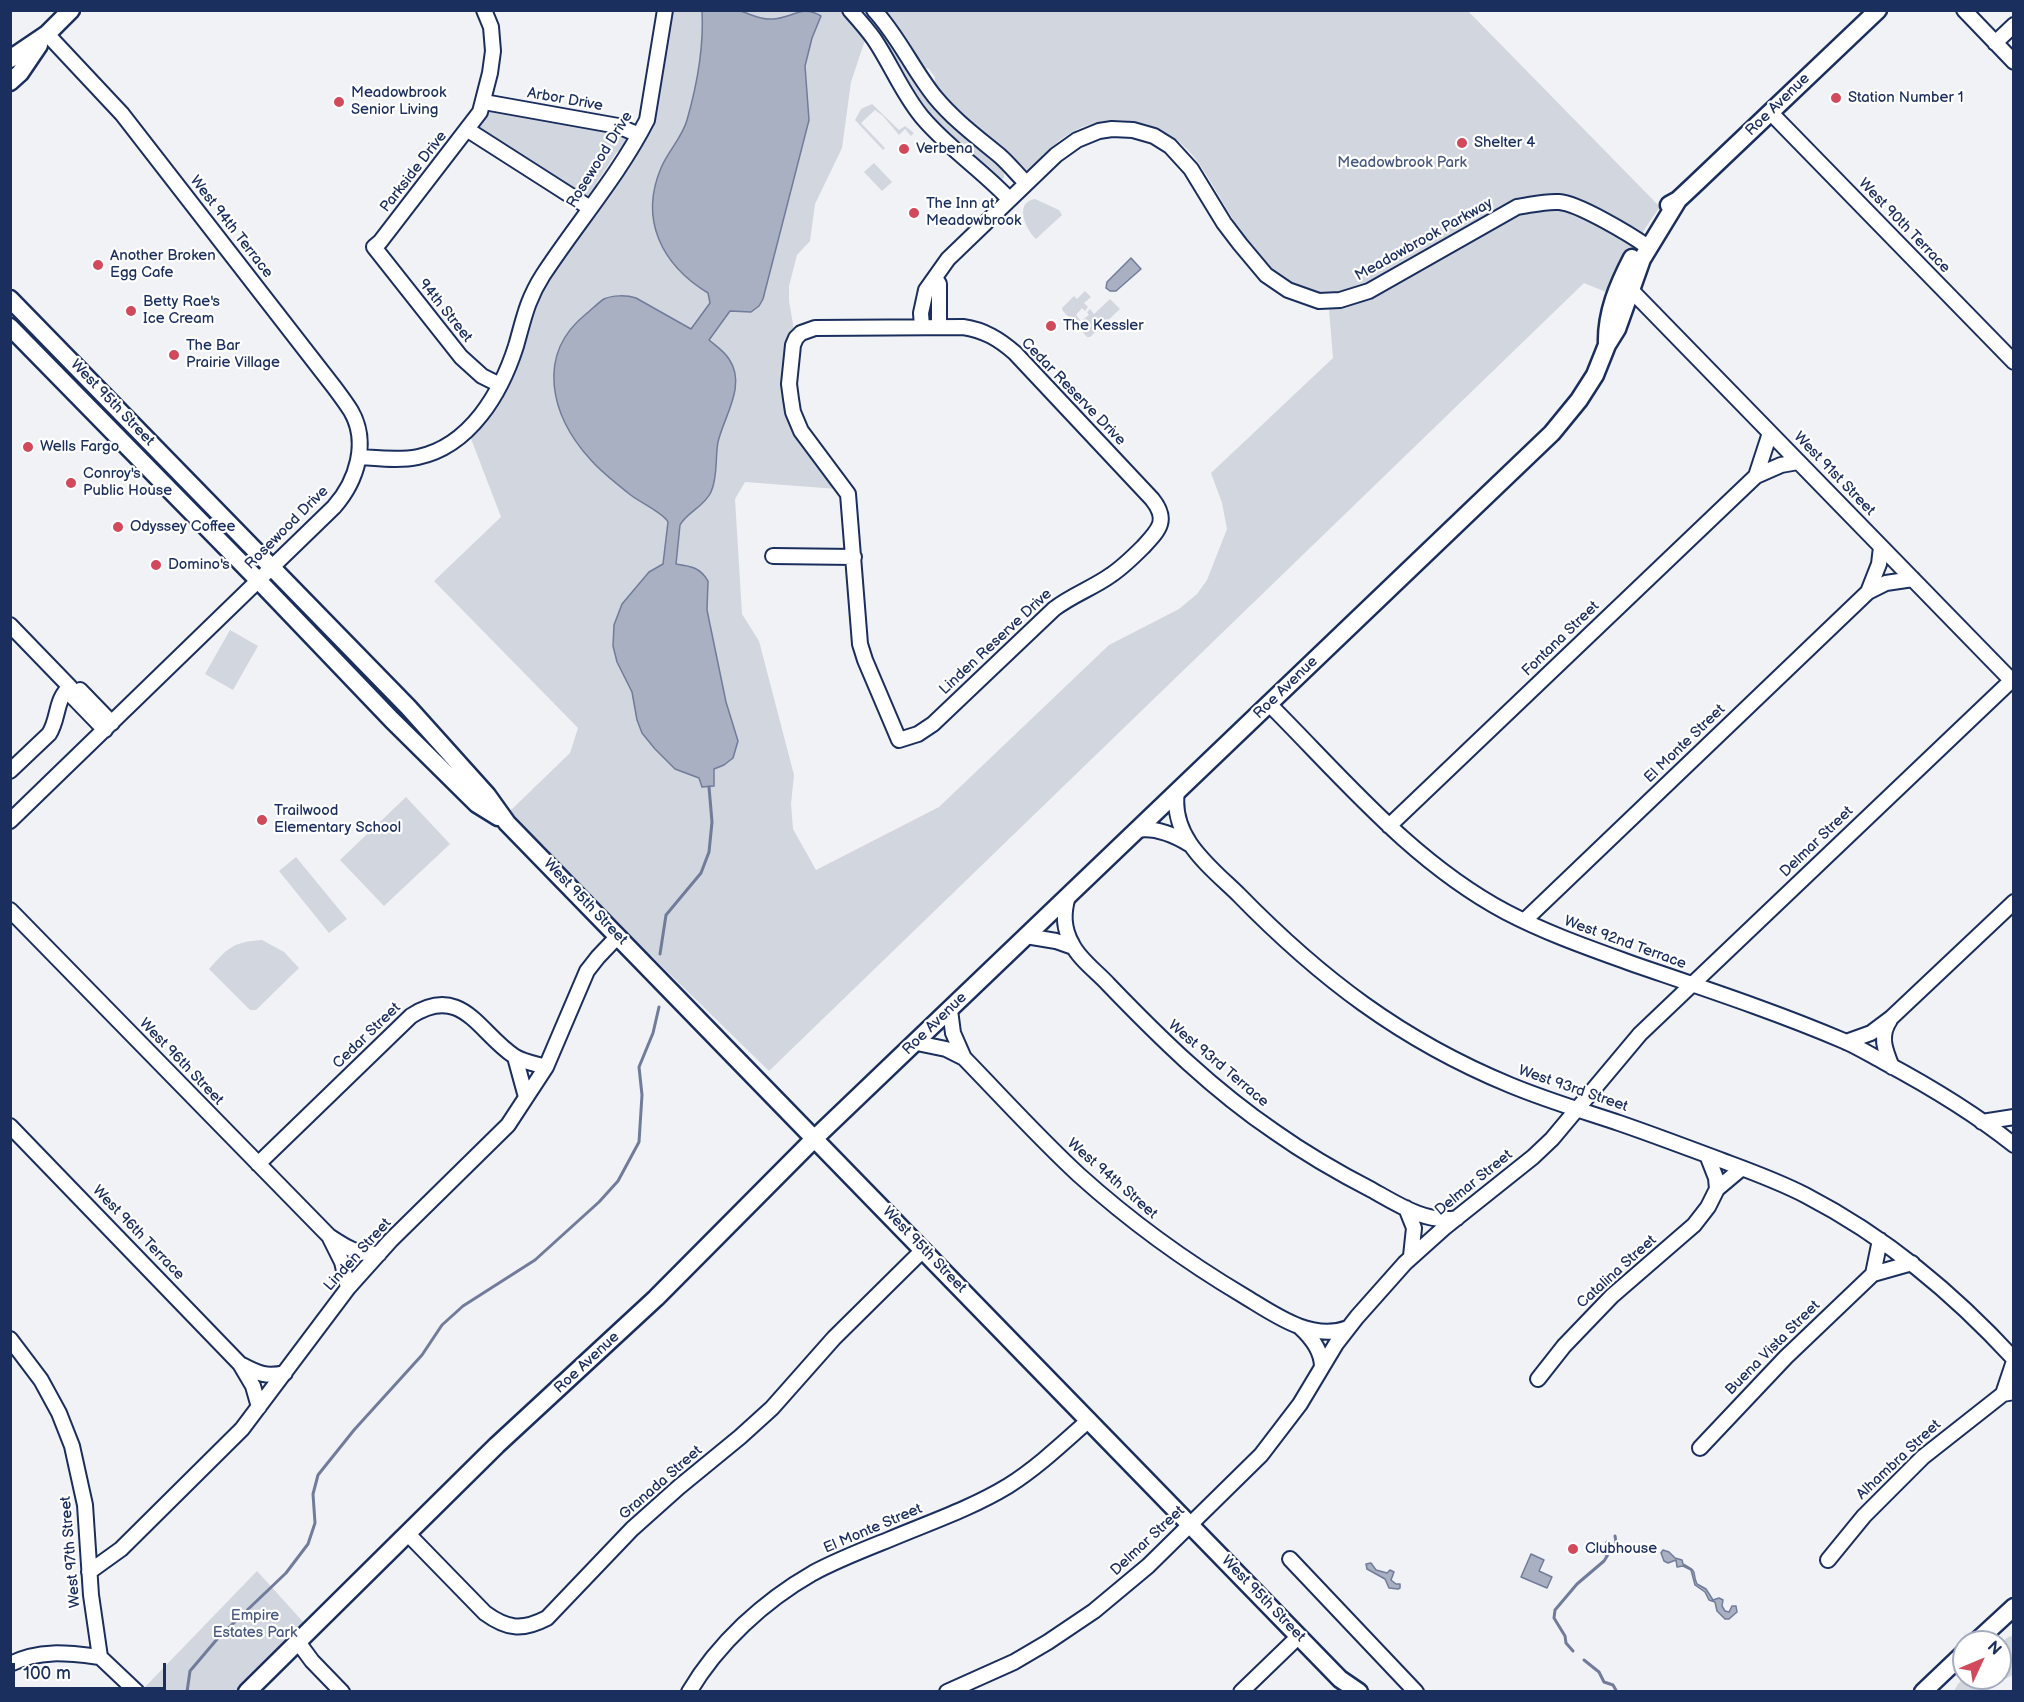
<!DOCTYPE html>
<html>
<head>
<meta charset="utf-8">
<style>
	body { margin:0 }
	#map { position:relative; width:2024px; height:1702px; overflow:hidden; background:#f1f2f5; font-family:"Balsamiq Sans",sans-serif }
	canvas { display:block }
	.frame { position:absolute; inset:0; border:12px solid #1b2f5e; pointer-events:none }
	.north { position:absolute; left:1952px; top:1630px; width:60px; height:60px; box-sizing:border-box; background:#fff; border:2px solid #a4acbf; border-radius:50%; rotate:46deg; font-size:16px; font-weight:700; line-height:24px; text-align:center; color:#1b2f5e }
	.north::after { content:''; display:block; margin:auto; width:21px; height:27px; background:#d1495b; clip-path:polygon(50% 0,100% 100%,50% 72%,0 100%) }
	.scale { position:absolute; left:12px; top:1663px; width:154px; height:27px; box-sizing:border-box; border:3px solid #1b2f5e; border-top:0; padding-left:8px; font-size:18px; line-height:21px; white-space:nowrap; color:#1b2f5e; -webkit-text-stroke:4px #fff; paint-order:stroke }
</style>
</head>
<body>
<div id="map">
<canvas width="2024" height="1702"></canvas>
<div class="frame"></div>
<div class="north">N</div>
<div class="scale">100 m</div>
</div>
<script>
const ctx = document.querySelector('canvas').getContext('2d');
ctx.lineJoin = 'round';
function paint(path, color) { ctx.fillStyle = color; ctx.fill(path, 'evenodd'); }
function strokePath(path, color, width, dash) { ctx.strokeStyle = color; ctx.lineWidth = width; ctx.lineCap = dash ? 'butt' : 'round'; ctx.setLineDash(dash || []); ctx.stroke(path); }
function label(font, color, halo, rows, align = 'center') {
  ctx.font = font + ' "Balsamiq Sans",sans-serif'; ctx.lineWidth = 4.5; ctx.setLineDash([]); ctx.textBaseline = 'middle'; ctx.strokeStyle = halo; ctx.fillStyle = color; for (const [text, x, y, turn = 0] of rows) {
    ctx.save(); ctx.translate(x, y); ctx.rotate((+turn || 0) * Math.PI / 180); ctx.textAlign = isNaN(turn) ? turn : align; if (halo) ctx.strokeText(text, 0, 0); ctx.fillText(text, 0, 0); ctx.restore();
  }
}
paint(new Path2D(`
	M672,11H840L865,40L851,82L842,148L815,204L810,241L797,255L789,286V301L794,330C786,342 785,355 783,370C778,432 808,443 837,489L745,482L735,499L742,614L759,641L794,775L791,804L793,829L816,870L939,807L1109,645L1179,609L1197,594L1207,580L1227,529L1222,503L1211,473L1333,358L1328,297L1307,293L1270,272L1233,224V219C1218,197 1206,169 1188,150C1155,116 1101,110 1063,138C1048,148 1043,159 1032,170L1020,169L954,108L935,84V77L929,69L923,67L911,46L884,11H1468L1660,207C1639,235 1625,262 1611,294L1584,283L769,1071L639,944L510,811L570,753L578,728L434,581L501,517L470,436L487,419L505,392L512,375L537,294L609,195L636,152Z
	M855,11H868L982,147L1004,169V178L999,180L936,127Z
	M872,104L899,130L905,126L914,133L911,136L905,129L899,135L883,116L875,110L861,123L885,148L883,150L855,120L861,109Z
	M489,109L620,131L626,137L627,142L622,149L616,153L596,184L597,188L590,198H586L479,130V125Z
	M874,163L892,182L882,191L864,172Z
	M1035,199L1059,210L1062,215L1036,239C1025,229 1014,202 1035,199Z
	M1085,291L1091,297L1084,303L1088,307L1085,311L1082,308L1076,315L1081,321L1089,315L1087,312L1090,309L1094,314L1110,299L1120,309L1090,337H1087L1063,311L1062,308L1074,296L1077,299Z
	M230,630L258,646L233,690L205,674Z
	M406,797L450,844L384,906L340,860Z
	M296,857L347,919L329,933L279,871Z
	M262,940L284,952L299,968L256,1010H250L209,969C228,948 232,942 262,940Z
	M257,1571L306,1625L238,1691L148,1692L144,1688Z
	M2013,1636V1675L1998,1682L1988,1691H1954L1958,1684L1964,1678H2000V1644L2008,1637Z`), '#d2d6df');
const water = new Path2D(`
	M702,11C713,10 729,8 740,11C751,14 760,20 772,19C792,19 801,4 821,16L812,38L805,66L809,120L763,299L759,306L751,312L730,311L709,340C716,346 724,351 729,359C747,385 724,416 718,442C715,458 718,477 711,492C704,507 687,512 680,525L676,564C690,566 700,567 708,581L707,610L726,702L738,741L733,758L724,765L714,769V786L702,787L699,778L675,769L655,749L642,733L637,720L632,692L617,662L613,646L614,625L622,604L649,572L663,564L668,522C664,513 637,501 628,493C615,482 601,472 590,459C551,416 535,355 586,314C591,310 599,302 604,299C612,295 627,295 636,298L691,329L710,303L708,293C662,265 639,220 661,168C668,151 682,138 687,120C697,85 704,47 702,11Z
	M1131,258L1141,269L1116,291H1110L1106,288L1107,282Z
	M1663,1550L1669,1552L1675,1558L1682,1560L1683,1564C1700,1573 1691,1571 1697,1584L1706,1589L1713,1600L1719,1598L1723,1600L1722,1606L1725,1611L1729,1612L1732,1606H1736L1737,1612L1729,1619H1725L1717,1611L1715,1602L1709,1600L1705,1592L1695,1585L1691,1570L1683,1566L1677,1567L1676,1560L1668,1563L1664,1561L1661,1553Z
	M1531,1554L1544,1560L1539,1571L1552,1577L1547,1588L1521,1577Z
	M1371,1563L1376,1570L1387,1573L1390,1570L1394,1572L1391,1580L1396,1584H1400V1588L1398,1589L1389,1588L1385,1579L1367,1569L1366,1564Z`);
paint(water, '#a8b0c2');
strokePath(water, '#707c9a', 1.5);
strokePath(new Path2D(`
	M660,954L666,915L701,873L709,852L712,822L709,787
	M1607,1556L1604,1552L1607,1542
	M1573,1651L1566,1643L1565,1636L1554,1618L1555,1610L1577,1584L1604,1561L1616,1542L1615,1536
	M1584,1660L1599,1672L1604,1682L1613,1685L1617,1692
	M187,1692L190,1671L218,1638L286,1573L308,1544L315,1523L313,1494L318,1475L354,1430L422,1355L442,1325L463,1306L535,1260L599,1202L618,1181L639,1142L642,1095L639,1067L653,1033L659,1007`), '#707c9a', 3);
const minor = new Path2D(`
	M484,10L491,27L493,51L490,73L480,112L380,242L374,247L461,357L482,376L500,385
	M850,10C858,19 867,29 874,39C891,64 902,93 922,117C948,148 982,170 1009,199
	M874,10C899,37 913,70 935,97C954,120 977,137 1000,156C1009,164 1017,174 1026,183
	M1964,10L2014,62
	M1995,43L2014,25
	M484,102L618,126L639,135
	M1771,113L2014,362
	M468,130L590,208
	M936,279L939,284V327
	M1630,289L2014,683
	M922,327L921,313L926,290L948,259L1056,155L1077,140L1099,131L1112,129L1133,130L1154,136L1170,146L1191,169L1224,223L1240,244L1266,275L1288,290L1319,301L1340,300L1369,291L1517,207C1531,205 1545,201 1559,202C1578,203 1631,235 1648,247
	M963,327C984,330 999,339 1015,353L1152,499C1169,520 1159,530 1143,547C1133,557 1123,567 1111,575C1093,588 1072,595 1054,609L933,724L918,734L899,740L865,660L860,644L848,494L801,431L793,412L791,399L789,384L793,345L796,338L801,333L815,328Z
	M359,457C378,458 399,461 418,457C470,446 501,393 516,346C524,318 527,300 543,275C577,223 619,175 647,120L665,10
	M1756,476L1770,433
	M773,556L854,557
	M1868,592L1879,564L1881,547
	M10,625L70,687L71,695L105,730
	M80,690L112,723
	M1269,704C1343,778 1412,862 1506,912C1548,934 1592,949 1636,965C1706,989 1776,1012 1844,1041C1858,1047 1871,1055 1884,1062C1929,1086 1974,1113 2014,1145
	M10,771L49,734C59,719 55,699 70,687
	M1177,791C1170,837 1209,866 1238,894C1320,978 1401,1040 1510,1085C1546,1100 1583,1111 1619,1123C1654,1135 1688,1148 1723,1161C1750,1171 1778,1181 1805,1195C1886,1237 1952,1292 2014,1359
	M10,821L334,507C357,481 369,442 351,411C346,403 340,395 334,387L122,114L47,34
	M1389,826L1756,476L1781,465L1798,462
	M1137,830C1155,827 1174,835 1189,844
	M1068,896C1063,913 1063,928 1072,944C1079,959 1097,972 1108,984C1160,1038 1213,1090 1275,1132C1306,1154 1339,1173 1372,1190C1397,1204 1427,1224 1457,1218
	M10,910L329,1236C347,1248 356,1254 379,1254
	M1524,921L1868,592L1886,583L1913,579
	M1026,936L1056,941L1073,947
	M950,1010L953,1033L964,1058
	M1890,1020C1879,1036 1885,1050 1892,1067
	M1846,1042L1871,1033L1891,1018L2014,902
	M917,1043L946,1049L964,1058C1002,1097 1039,1138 1079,1175C1130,1221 1185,1261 1244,1296C1274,1314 1311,1342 1348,1328
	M515,1057L526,1097
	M1982,1122L2014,1117
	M10,1126L240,1364L253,1386L259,1407
	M1707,1155L1716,1178L1717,1189
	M258,1164L411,1016C462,983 479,1033 514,1056C523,1062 536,1064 546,1067
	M1406,1208L1414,1228L1411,1256
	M330,1238L342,1262L348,1288
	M1873,1274L1880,1240
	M1300,1327C1312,1338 1322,1351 1322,1367
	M10,1339L41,1380L59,1413L72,1446L85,1505L91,1595L100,1657L137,1692
	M242,1365C259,1374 266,1377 285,1373
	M1538,1379L1564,1346L1612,1296L1694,1225L1708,1207L1717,1189L1742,1168
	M2003,1394L2014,1361
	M1700,1448L1786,1357L1873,1274L1912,1263
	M408,1534L485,1613C507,1629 522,1631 547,1618L632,1529L679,1487L740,1437L772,1408L834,1338L923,1250
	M1290,1559L1416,1692
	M1828,1560L1864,1516L1923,1457L2003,1394L2014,1392
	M89,1572L121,1549L242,1429L348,1288L391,1240L508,1125L546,1067L587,971L598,957L618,936
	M298,1642L312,1661L342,1692
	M10,1664C40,1649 68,1653 100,1657
	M689,1692C718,1643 764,1601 813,1573C837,1560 863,1550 888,1540C928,1523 970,1509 1008,1486C1038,1467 1063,1443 1089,1420
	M947,1692L1014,1662L1048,1642L1094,1611L1148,1566L1261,1455L1300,1404L1336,1344L1357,1317L1405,1263L1444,1228L1533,1157L1552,1139L1640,1034L2014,678
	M1241,1692L1299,1636`);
const major = new Path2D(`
	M10,59L47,34L71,10
	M10,82L20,73L39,45
	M1669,205L1678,200L1694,185L1878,10
	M10,299L408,707L487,795L507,823L1340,1679L1359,1692
	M10,327L258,580L392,720L477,804L498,817
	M1607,344C1606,313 1618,285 1632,258
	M1976,1642L2014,1607
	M247,1692L497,1445L656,1298L815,1138L1552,433L1579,400L1595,375L1607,345L1617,329L1642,259L1678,200
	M1923,1692L1964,1653`);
strokePath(minor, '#1b2f5e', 18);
strokePath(major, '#1b2f5e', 21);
strokePath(minor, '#fff', 14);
strokePath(major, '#fff', 16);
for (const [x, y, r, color] of [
	[1836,98,6,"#d1495b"],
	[339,102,6,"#d1495b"],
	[1462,143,6,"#d1495b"],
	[904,149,6,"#d1495b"],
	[914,213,6,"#d1495b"],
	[98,265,6,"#d1495b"],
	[131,311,6,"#d1495b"],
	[1051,326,6,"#d1495b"],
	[174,355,6,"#d1495b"],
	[28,447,6,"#d1495b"],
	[71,483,6,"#d1495b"],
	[118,527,6,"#d1495b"],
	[156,565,6,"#d1495b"],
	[262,820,6,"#d1495b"],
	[1573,1549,6,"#d1495b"]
]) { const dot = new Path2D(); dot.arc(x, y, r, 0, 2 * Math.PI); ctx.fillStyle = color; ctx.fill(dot); strokePath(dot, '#fff', 2); }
label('15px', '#1b2f5e', '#fff', [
	["Meadowbrook",351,93],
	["Senior Living",351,110],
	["Station Number 1",1848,98],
	["Shelter 4",1474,143],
	["Verbena",916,149],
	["The Inn at",926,204],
	["Meadowbrook",926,221],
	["Another Broken",110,256],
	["Egg Cafe",110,273],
	["Betty Rae's",143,302],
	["Ice Cream",143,319],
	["The Kessler",1063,326],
	["The Bar",186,346],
	["Prairie Village",186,363],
	["Wells Fargo",40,447],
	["Conroy's",83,474],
	["Public House",83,491],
	["Odyssey Coffee",130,527],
	["Domino's",168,565],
	["Trailwood",274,811],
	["Elementary School",274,828],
	["Clubhouse",1585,1549]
], 'left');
label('15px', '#1b2f5e', '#fff', [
	["Arbor Drive",565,100,10],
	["Roe Avenue",1778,105,-44],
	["Rosewood Drive",600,160,-58],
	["Parkside Drive",414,172,-52],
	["West 90th Terrace",1904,226,46],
	["West 94th Terrace",231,227,52],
	["Meadowbrook Parkway",1424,240,-29],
	["94th Street",445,311,51],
	["Cedar Reserve Drive",1073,392,46],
	["West 95th Street",112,403,46],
	["West 91st Street",1834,474,46],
	["Rosewood Drive",287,528,-45],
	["Fontana Street",1561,639,-44],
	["Linden Reserve Drive",996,642,-43],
	["Roe Avenue",1286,688,-44],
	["El Monte Street",1685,744,-44],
	["Delmar Street",1817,842,-44],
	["West 95th Street",585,902,46],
	["West 92nd Terrace",1625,943,20],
	["Roe Avenue",935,1024,-44],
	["Cedar Street",367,1036,-44],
	["West 96th Street",181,1062,46],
	["West 93rd Terrace",1218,1064,40],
	["West 93rd Street",1573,1089,19],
	["West 94th Street",1112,1179,41],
	["Delmar Street",1474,1183,-39],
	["West 96th Terrace",138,1233,46],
	["West 95th Street",924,1250,46],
	["Linden Street",358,1255,-48],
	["Catalina Street",1617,1272,-42],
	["Buena Vista Street",1773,1348,-45],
	["Roe Avenue",587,1363,-43],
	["Alhambra Street",1899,1460,-43],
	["Granada Street",661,1483,-41],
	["El Monte Street",873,1529,-23],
	["Delmar Street",1148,1541,-43],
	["West 97th Street",71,1552,-95],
	["West 95th Street",1263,1599,46]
]);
label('15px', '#49597e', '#fff', [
	["Meadowbrook Park",1402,163],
	["Empire",255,1616],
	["Estates Park",255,1633]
]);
</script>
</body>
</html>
